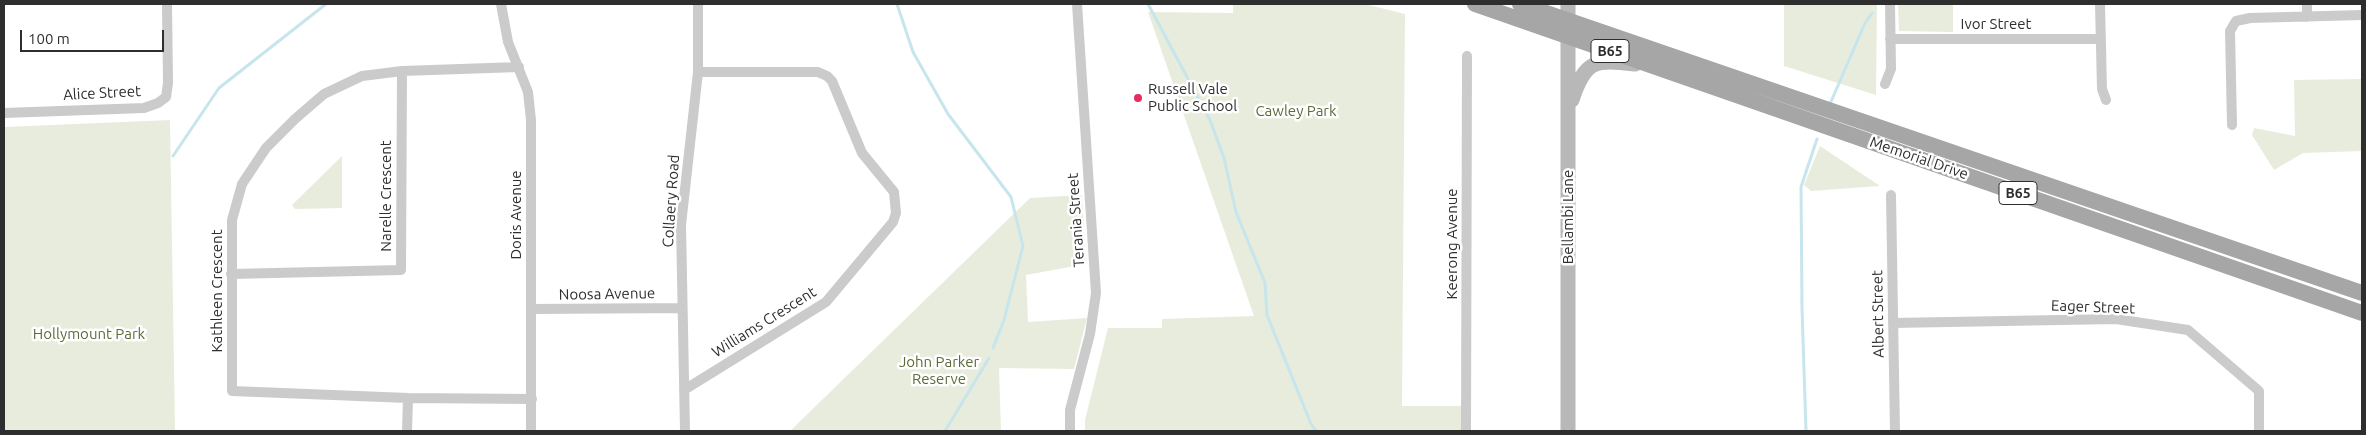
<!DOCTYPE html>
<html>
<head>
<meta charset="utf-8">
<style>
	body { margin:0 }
	#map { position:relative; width:2366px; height:435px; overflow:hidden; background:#fff; font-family:Ubuntu,sans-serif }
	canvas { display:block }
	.frame { position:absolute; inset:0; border:5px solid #2e2e2e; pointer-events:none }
	.scale { position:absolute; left:20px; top:30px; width:144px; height:22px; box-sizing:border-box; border:2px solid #2e2e2e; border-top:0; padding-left:6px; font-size:15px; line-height:18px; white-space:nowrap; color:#2e2e2e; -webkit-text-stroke:4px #fff; paint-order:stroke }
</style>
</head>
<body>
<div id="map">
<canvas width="2366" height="435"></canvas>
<div class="frame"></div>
<div class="scale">100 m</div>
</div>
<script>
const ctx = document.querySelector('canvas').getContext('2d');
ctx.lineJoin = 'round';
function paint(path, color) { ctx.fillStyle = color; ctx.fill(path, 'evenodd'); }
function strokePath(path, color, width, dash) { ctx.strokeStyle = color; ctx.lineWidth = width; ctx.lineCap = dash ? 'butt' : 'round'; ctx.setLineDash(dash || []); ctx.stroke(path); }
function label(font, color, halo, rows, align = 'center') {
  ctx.font = font + ' Ubuntu,sans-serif'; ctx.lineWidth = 5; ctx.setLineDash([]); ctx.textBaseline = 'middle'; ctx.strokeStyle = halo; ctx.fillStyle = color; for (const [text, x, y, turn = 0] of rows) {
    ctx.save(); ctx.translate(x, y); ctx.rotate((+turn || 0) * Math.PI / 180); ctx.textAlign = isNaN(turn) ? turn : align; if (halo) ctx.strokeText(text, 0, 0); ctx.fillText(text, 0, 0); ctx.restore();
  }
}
paint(new Path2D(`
	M1233,4H1365L1405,14L1402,406H1462V431H1085V420L1108,328H1162V319L1254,316L1148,12L1233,13Z
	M1784,4H1877L1876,95L1784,66Z
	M1898,4H1953V32L1899,31Z
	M2362,79V151L2303,153L2274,170L2252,135L2254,128L2295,136L2294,80Z
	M170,120L175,431H4V127Z
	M1820,146L1880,186L1811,191L1804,185Z
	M342,156V208L295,209L292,205Z
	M1082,195L1086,264L1026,275L1028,322L1087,318L1074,369L999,368L1001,431H790L1030,198Z`), '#e8ecdc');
strokePath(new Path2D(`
	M897,4L913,52L948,114L1011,197L1023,246L1004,320L993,348
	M1148,4L1210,120L1224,158L1236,212L1265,283L1267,315L1311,424L1316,431
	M1830,104L1865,23L1872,13
	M173,156L219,88L326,4
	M945,431L989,358
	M1806,431L1802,308L1801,187L1817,139`), '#c7e5ed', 3);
strokePath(new Path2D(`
	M501,4L508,42L528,92L531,120V431
	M2100,4L2102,89L2106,100
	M2307,4V17
	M1890,39H2101
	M519,67L402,71L362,76L324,94L295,119L266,148L242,184L232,220V391L408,398L532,399
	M1885,84L1891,69L1890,4
	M4,113L144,108L158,103L166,97L168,83L167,4
	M2232,125L2230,31L2236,21L2250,18L2362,15
	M1891,195L1895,431
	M231,274L401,270L402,71
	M532,309L682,308
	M1893,323L2116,319L2188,330L2259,391V431
	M684,390L826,302L893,222L896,213L894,192L862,153L832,81L827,76L818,72H698
	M407,431L408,398
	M685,431L681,225L698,72V4
	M1070,431V410L1090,334L1096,293L1077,4
	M1466,431L1467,56`), '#cbcbcb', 10);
strokePath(new Path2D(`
	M1568,4V431
	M1572,100C1585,60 1595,59 1635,64`), '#b8b8b8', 15);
strokePath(new Path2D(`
	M1475,4L2362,313
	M1520,4L2362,293`), '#a6a6a6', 16);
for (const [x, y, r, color] of [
	[1138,98,5,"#eb2b5c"]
]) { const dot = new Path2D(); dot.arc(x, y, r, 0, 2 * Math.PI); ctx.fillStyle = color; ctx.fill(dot); strokePath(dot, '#fff', 2); }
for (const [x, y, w] of [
	[1610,51,38],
	[2018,193,38]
]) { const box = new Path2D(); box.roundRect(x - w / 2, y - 11.5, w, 23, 4); ctx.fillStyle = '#fff'; ctx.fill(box); strokePath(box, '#2e2e2e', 1); }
label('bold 14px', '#2e2e2e', null, [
	["B65",1610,51],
	["B65",2018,193]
]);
label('15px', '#2e2e2e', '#fff', [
	["Ivor Street",1996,24],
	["Alice Street",102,93,-3],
	["Memorial Drive",1919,158,19],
	["Narelle Crescent",386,196,-90],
	["Collaery Road",671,201,-86],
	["Doris Avenue",516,215,-90],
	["Bellambi Lane",1568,217,-90],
	["Terania Street",1076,220,-94],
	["Keerong Avenue",1452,244,-90],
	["Kathleen Crescent",217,291,-90],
	["Noosa Avenue",607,294,-1],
	["Eager Street",2093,307,2],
	["Albert Street",1878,314,-91],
	["Williams Crescent",764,322,-32]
]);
label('15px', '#2e2e2e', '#fff', [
	["Russell Vale",1148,89],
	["Public School",1148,106]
], 'left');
label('15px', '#5a6c3a', '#fff', [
	["Cawley Park",1296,111],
	["Hollymount Park",89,334],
	["John Parker",939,362],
	["Reserve",939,379]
]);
</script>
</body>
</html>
